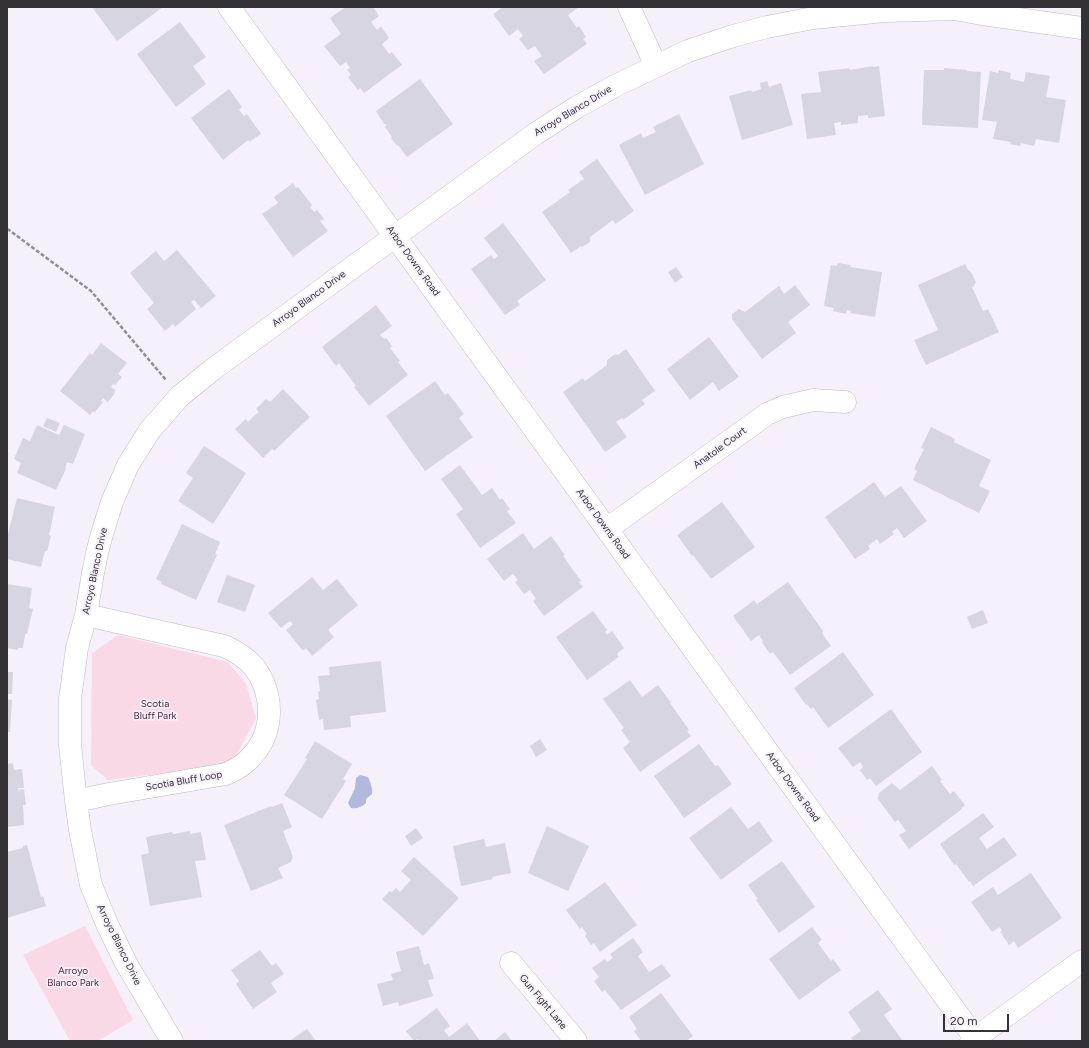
<!DOCTYPE html>
<html>
<head>
<meta charset="utf-8">
<style>
	body { margin:0 }
	#map { position:relative; width:1089px; height:1048px; overflow:hidden; background:#f6f0fa; font-family:Figtree,sans-serif }
	canvas { display:block }
	.frame { position:absolute; inset:0; border:8px solid #343236; pointer-events:none }
	.scale { position:absolute; left:943px; top:1014px; width:66px; height:18px; box-sizing:border-box; border:2px solid #343236; border-top:0; padding-left:5px; font-size:12px; line-height:14px; white-space:nowrap; color:#343236; -webkit-text-stroke:3px #f6f0fa; paint-order:stroke }
</style>
</head>
<body>
<div id="map">
<canvas width="1089" height="1048"></canvas>
<div class="frame"></div>
<div class="scale">20 m</div>
</div>
<script>
const ctx = document.querySelector('canvas').getContext('2d');
ctx.lineJoin = 'round';
function paint(path, color) { ctx.fillStyle = color; ctx.fill(path, 'evenodd'); }
function strokePath(path, color, width, dash) { ctx.strokeStyle = color; ctx.lineWidth = width; ctx.lineCap = dash ? 'butt' : 'round'; ctx.setLineDash(dash || []); ctx.stroke(path); }
function label(font, color, halo, rows, align = 'center') {
  ctx.font = font + ' Figtree,sans-serif'; ctx.lineWidth = 3.5; ctx.setLineDash([]); ctx.textBaseline = 'middle'; ctx.strokeStyle = halo; ctx.fillStyle = color; for (const [text, x, y, turn = 0] of rows) {
    ctx.save(); ctx.translate(x, y); ctx.rotate((+turn || 0) * Math.PI / 180); ctx.textAlign = isNaN(turn) ? turn : align; if (halo) ctx.strokeText(text, 0, 0); ctx.fillText(text, 0, 0); ctx.restore();
  }
}
paint(new Path2D(`
	M118,635L228,662L246,684L256,718L236,756L218,766L108,780L91,765L92,653Z
	M85,926L133,1020L98,1041H70L23,955Z`), '#f8d9e5');
paint(new Path2D(`
	M360,775L368,777C370,781 373,789 372,794L366,799V803C362,807 357,809 351,808L348,803L355,788L356,778Z`), '#b1badd');
paint(new Path2D(`
	M92,7H163L117,41Z
	M346,7H373L379,16L371,22L377,30L381,26L389,38L382,44L389,54L392,52L402,65L364,93L360,88L358,90L348,77L351,75L347,70L350,68L346,62L340,66L324,46L341,34L330,18Z
	M503,7H579L568,15L577,28L579,26L586,37L583,39L587,44L544,74L534,61L542,56L535,46L528,50L519,39L523,36L518,29L509,36L493,14Z
	M180,22L206,57L193,66L206,84L176,107L137,54Z
	M873,66V67L879,66L885,116L868,118V115L858,116V123L841,125V122L834,123L836,135L807,139L801,94L821,92L818,72L849,68L850,70Z
	M944,68L967,70V71L981,72L978,128L922,125L924,70H944Z
	M999,70L1011,73L1010,79L1024,82L1026,72L1050,76L1046,97L1066,100L1059,143L1036,139L1034,146L1021,143L1020,146L1010,144L1011,142L993,139L997,122L982,120L990,71L998,73Z
	M420,79L453,124L407,157L398,145L397,146L391,138L392,137L385,127L387,125L385,124H384L376,111Z
	M767,81L769,87L781,83L793,125L742,140L729,96L751,90L752,92L761,89L760,83Z
	M229,89L242,107L239,110L244,116L247,114L261,134L249,142L248,140L223,160L191,118Z
	M679,114L704,164L645,195L619,145L641,133L643,138L656,132L653,127Z
	M597,159L634,211L615,224L613,220L590,237V242L582,247L581,246L571,253L542,212L570,192L568,190L584,179L579,172Z
	M293,183L296,188L298,187L312,205L310,207L314,212L317,210L324,219L320,221L328,231L293,257L262,214L278,203L274,197Z
	M503,223L546,280L517,301L520,305L505,315L471,269L491,255L494,259L498,256L484,238Z
	M177,250L216,296L201,308L194,300L191,302L196,309L175,327L173,324L165,331L147,309L154,303L130,273L156,251L164,261Z
	M838,263L851,265L850,267L882,272L875,317L850,313L851,311L847,310L846,314L833,311L834,308L824,306L831,265L837,266Z
	M965,264L968,270L971,272L976,282L974,286L972,287L983,311L988,309L999,332L926,365L914,340L938,330L918,285Z
	M676,267L683,277L675,283L668,272Z
	M795,285L810,305L788,322L796,333L762,359L732,319V314L739,309L745,312L779,286L784,294Z
	M376,305L392,326L380,335L384,339L386,338L392,346L390,348L400,361L398,362L408,375L369,406L354,387L356,386L339,363L336,366L322,347Z
	M709,337L739,377L719,391L713,382L690,400L667,369Z
	M101,343L127,363L118,374L122,377L115,385L113,384L111,387L116,390L114,392L115,393L108,402L103,398L101,401L103,402L95,412L93,411L90,415L60,391L90,353L92,355Z
	M626,349L655,391L642,400L645,404L623,420L622,418L616,422L627,437L605,452L563,392L583,378L585,381L607,365V360L615,354L618,355Z
	M435,381L445,395L448,393L464,414L459,418L473,437L425,471L386,416Z
	M283,389L310,417L274,451L272,449L263,458L235,429L246,419L248,422L253,417L259,412L256,409L266,399L270,402Z
	M47,418L60,423L56,432L43,426Z
	M37,425L59,435L64,425L85,434L73,464L67,462L65,468L66,469L56,490L17,473L21,463L14,459L23,438L30,441Z
	M931,427L955,439L954,442L991,460L979,486L990,491L979,513L913,480L917,471L914,469L924,449L921,448Z
	M204,446L246,473L213,524L178,501L193,478L186,473Z
	M460,465L482,495L492,488L500,500L502,498L510,509L507,511L516,523L480,548L456,514L463,509L441,479Z
	M874,482L885,497L901,486L927,521L904,538L897,528L892,532L894,534L880,544L877,539L868,546L870,549L855,559L825,517Z
	M17,498L55,507L49,535L51,536L47,551H45L41,567L7,559V538Z
	M722,502L755,547L711,579L693,555L692,556L677,535Z
	M182,524L220,542L215,554L217,555L196,600L161,584L162,582L156,579Z
	M523,533L534,549L551,536L565,555L563,556L581,581L579,582L583,587L544,616L533,601L536,599L530,590L524,594L515,582L518,580L513,574L504,581L487,559Z
	M227,575L255,585L245,612L217,602Z
	M312,577L323,590L337,579L358,605L328,630L334,637L312,656L306,648L303,651L286,630L293,624L290,621L281,628L268,613Z
	M788,582L823,631L822,633L831,646L790,675L773,652L770,654L762,642L763,641L759,635L751,641L733,616L754,600L757,604Z
	M7,584L32,588L29,608L33,609L27,634H25L23,648H18L17,650L7,648Z
	M983,610L988,623L972,629L967,617Z
	M593,611L607,630L605,632L607,635L612,631L624,648L617,654L619,657L587,680L556,637Z
	M843,652L874,695L828,728L813,707L811,709L807,704L806,705L794,688Z
	M381,661L386,712L350,716L351,727L324,730L323,719L319,720L316,700L319,699L318,691H320L318,676L330,675L329,667Z
	M7,672H13L12,694H7Z
	M630,680L642,697L658,685L671,703H670L689,730L687,731L691,736L640,772L623,748L630,742L621,730L624,728L603,699Z
	M7,699L12,700L10,732H7Z
	M891,709L922,752L876,786L870,778L867,780L860,770L863,767L860,762L853,767L838,748Z
	M540,739L547,750L536,757L530,746Z
	M315,741L352,764L343,779L346,781L322,819L284,795L307,759L305,758Z
	M699,744L715,766L718,765L732,784L684,818L654,776Z
	M13,763L14,770L22,769L24,788H18V790L24,789L26,805H23L24,825L7,827V764Z
	M932,766L942,780L940,781L950,794L954,791L965,805L961,808L962,809L909,849L899,835L906,831L898,820L895,822L878,799L879,793L892,783L900,790Z
	M282,803L292,827L283,831L293,857L291,862L278,868L283,878L251,891L224,825L271,806L272,807Z
	M731,807L748,829L759,821L773,841L721,880L689,838Z
	M983,813L994,827L979,838L987,849L1004,837L1017,855L973,886L970,881L969,882L956,864L954,865L940,844Z
	M547,826L589,846L568,891L528,873Z
	M416,828L423,838L411,846L405,836Z
	M190,831V834L201,832L206,860L195,861L202,897L150,906L141,855L149,853L146,837L172,832L173,834Z
	M484,839L486,847L505,843L511,873L492,877L493,879L461,886L453,846Z
	M27,845L41,897L43,896L46,906L7,918V852L23,848V846Z
	M414,857L459,898L423,936L382,899L390,891L392,892L396,888L400,892L411,880L401,871Z
	M782,861L815,907L779,933L756,900L758,899L748,885Z
	M1031,873L1062,918L1018,948L1014,941L1009,945L1000,932L1002,931L1000,927L992,932L971,902L993,887L998,895Z
	M605,882L637,925L600,952L594,943L591,945L585,936L587,934L582,927L580,929L566,910Z
	M812,927L822,940L818,943L831,961L833,959L841,970L799,1000L769,959Z
	M633,938L643,952L638,956L649,972L662,964L671,976L621,1010L605,990L602,992L594,981L599,977L592,968L605,959L607,962L613,958L610,954Z
	M419,946L424,965L429,963L434,979L428,980L433,996L399,1006L398,1002L383,1006L377,984L393,980L391,974L401,971L396,952Z
	M260,950L272,966L276,963L284,974L271,983L277,992L253,1009L236,984L239,981L231,970Z
	M878,990L892,1009L884,1015L903,1041H853L851,1038L861,1031L848,1012Z
	M661,993L693,1036L686,1041H641L634,1031L637,1029L629,1017Z
	M437,1008L450,1026L444,1030L449,1037L467,1023L480,1041H419L418,1039L414,1041L406,1031Z
	M307,1029L316,1041H289Z
	M505,1032L512,1041H494Z`), '#d6d5e0');
const minor = new Path2D(`
	M229,7L977,1041
	M629,7L656,66
	M607,529L767,414L783,407L813,400L845,402
	M76,801L109,794L226,774C235,770 245,765 251,757C275,732 274,693 254,667C246,657 235,651 224,646L86,615
	M511,963L576,1041
	M172,1041L126,963L107,924L91,885L80,830L76,801L70,745V699L77,648L86,615L93,573L97,553L102,534L112,502L128,465L150,430L180,396L212,370L535,134L577,107L617,85L688,51L733,36L767,27L813,18L885,11L955,9L982,14L1082,28
	M971,1041L1082,961`);
strokePath(minor, '#c0bac4', 23);
strokePath(new Path2D(`
	M7,229L9,230L91,291L166,380`), '#918d94', 2.5, [4, 2]);
strokePath(minor, '#fff', 22);
label('10px', '#343236', '#f6f0fa', [
	["Arroyo Blanco Drive",573,111,-31],
	["Arbor Downs Road",413,261,54],
	["Arroyo Blanco Drive",309,299,-36],
	["Anatole Court",720,448,-36],
	["Arbor Downs Road",603,524,54],
	["Arroyo Blanco Drive",95,571,-78],
	["Scotia Bluff Loop",184,781,-10],
	["Arbor Downs Road",793,787,54],
	["Arroyo Blanco Drive",119,945,64],
	["Gun Fight Lane",543,1002,50]
]);
label('10px', '#55243c', '#f6f0fa', [
	["Scotia",155,704],
	["Bluff Park",155,716],
	["Arroyo",73,971],
	["Blanco Park",73,983]
]);
</script>
</body>
</html>
